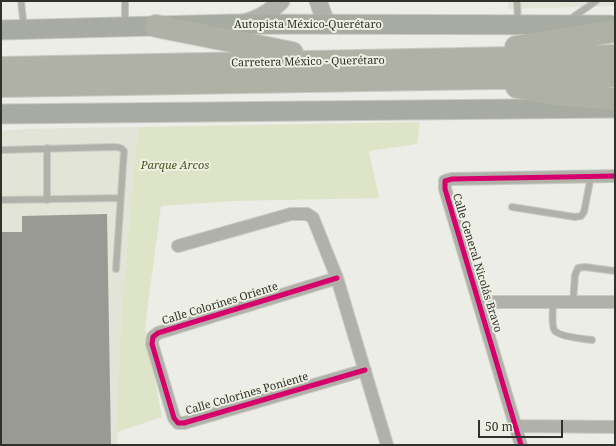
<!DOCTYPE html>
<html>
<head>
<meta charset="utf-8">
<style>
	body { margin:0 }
	#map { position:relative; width:616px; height:446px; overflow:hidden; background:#ecede6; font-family:"Noto Serif",serif }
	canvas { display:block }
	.frame { position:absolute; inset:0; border:2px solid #2f312c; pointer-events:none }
	.scale { position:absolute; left:478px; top:420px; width:85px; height:18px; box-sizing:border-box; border:2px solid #2f312c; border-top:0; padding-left:5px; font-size:12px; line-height:14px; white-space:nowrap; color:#2f312c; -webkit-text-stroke:3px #edf0e3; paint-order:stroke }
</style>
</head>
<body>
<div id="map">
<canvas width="616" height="446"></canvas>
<div class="frame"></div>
<div class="scale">50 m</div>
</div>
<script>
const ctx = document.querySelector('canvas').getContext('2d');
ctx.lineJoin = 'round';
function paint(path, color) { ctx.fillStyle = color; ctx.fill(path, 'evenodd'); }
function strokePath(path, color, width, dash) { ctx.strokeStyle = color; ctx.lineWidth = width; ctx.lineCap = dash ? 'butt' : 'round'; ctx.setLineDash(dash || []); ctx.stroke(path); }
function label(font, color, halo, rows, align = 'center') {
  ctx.font = font + ' "Noto Serif",serif'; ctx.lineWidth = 4; ctx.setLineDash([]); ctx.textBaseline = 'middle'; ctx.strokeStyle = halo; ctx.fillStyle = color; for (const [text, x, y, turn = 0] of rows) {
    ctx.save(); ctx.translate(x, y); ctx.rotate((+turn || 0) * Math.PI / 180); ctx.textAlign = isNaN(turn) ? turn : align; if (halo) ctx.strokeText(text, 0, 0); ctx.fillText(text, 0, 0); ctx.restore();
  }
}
paint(new Path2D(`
	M508,1H615V6L508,9Z
	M138,127L121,317L117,445H1V131L25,129Z`), '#e1e4d6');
paint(new Path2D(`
	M420,122L417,144L369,151L379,198L233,201L161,206L145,327L162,417L117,432L121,317L138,127Z`), '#dee4c7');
paint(new Path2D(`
	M107,214L111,445H1V232H22V216Z`), '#9a9a95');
const lane = new Path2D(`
	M21,1L24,28
	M125,1V25
	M517,1L518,23
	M569,20L596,1
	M47,148V200
	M1,150L113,147C118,147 121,147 124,151L116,269
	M1,200L121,198
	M512,207L575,217L581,216L584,212L591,176
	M553,302C553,308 551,327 555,331C560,337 585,339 592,340
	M573,302L575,275L578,268L585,267L615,271`);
const street = new Path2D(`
	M178,246L291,214H307L313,218L337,278L387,445
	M337,278L158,333L153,337L152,344L174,418L178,423H184L365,370
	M479,302H615
	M516,426L615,427
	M521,445L445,189V181L452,179L615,176`);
const secondary = new Path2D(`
	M318,1L327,25
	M244,23C259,19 271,12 281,1`);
const primary = new Path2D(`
	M1,30L233,24L610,25
	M1,114L615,108`);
const highway = new Path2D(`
	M156,26L292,53
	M516,47L615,31
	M1,68L615,56
	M1,86L615,76
	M517,87L555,94L615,99`);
strokePath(lane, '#c9cac5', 8);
strokePath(street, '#c9cac5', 14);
strokePath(secondary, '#c9cac5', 19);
strokePath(primary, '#c9cac5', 21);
strokePath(highway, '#c9cac5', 24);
strokePath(lane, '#b0b2aa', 6);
strokePath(street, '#b0b2aa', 12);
strokePath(secondary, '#b0b2aa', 17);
strokePath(primary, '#a8aba1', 19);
strokePath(highway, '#afb1a7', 22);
strokePath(new Path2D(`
	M337,278L158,333L153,337L152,344L174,418L178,423H184L365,370
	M521,445L445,189V181L452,179L615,176`), '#d6006c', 5);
label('11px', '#2f312c', '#edf0e3', [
	["Autopista México-Querétaro",308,25],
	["Carretera México - Querétaro",308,62,-1],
	["Calle General Nicolás Bravo",477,263,73],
	["Calle Colorines Oriente",220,304,-17],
	["Calle Colorines Poniente",247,394,-16]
]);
label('italic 11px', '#4a5518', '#edf0e3', [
	["Parque Arcos",175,166]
]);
</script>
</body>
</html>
